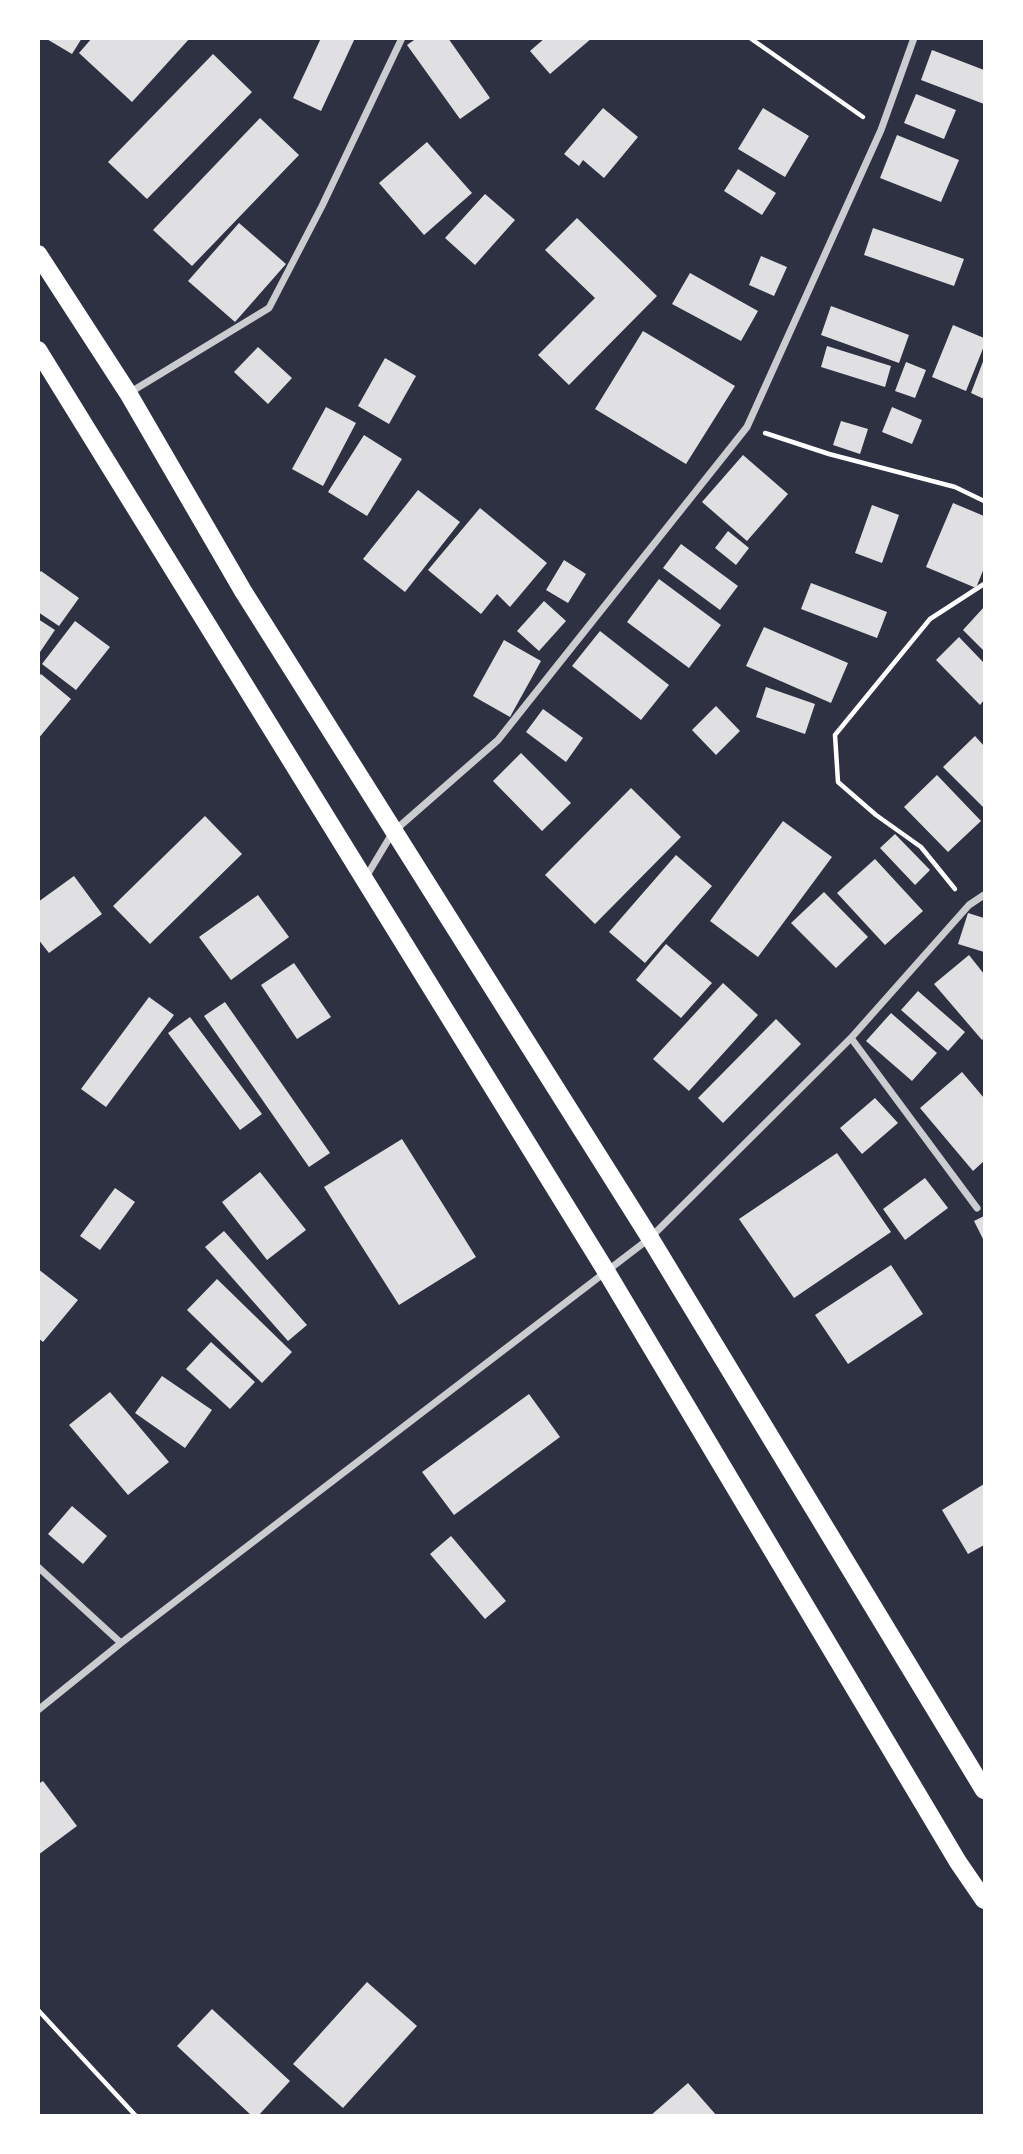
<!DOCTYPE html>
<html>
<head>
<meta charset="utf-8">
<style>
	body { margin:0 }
	#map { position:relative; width:1023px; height:2154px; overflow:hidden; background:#2d3142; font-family:Commissioner,sans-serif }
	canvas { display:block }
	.frame { position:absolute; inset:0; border:40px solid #fff; pointer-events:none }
</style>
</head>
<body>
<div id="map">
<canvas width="1023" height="2154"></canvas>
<div class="frame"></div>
</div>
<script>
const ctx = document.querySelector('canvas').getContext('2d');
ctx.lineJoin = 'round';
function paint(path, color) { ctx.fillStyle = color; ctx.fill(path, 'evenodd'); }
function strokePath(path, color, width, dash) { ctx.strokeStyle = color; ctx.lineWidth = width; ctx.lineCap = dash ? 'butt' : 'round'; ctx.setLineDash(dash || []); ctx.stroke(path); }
paint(new Path2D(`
	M45,38H82L72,54Z
	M92,38H190L132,102L79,53Z
	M321,38H355L321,111L293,98Z
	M417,38H448L490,98L460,119L407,45Z
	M545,38H592L550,74L530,51Z
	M932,50L984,70V104L921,80Z
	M213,54L252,92L147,199L108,162Z
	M916,94L956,110L944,139L904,123Z
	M603,108L638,137L604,178L583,160L579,166L564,154Z
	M763,108L809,136L785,177L738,149Z
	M260,118L299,155L192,266L153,230Z
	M897,135L959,160L941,202L880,178Z
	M427,142L472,193L424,235L379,183Z
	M738,169L776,193L762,215L724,191Z
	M485,194L515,220L475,265L445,238Z
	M577,218L657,296L569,385L538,355L595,298L545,250Z
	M239,223L286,264L235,322L188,281Z
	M873,228L964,259L954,286L864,255Z
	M761,256L787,267L774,296L749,285Z
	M690,273L758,311L741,341L672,304Z
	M831,306L909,335L899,363L821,335Z
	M953,325L984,338V346L966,391L932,377Z
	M643,331L735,386L686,464L595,409Z
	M827,346L891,366L885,387L821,367Z
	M258,347L292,378L268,404L234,372Z
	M385,358L416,376L389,424L358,406Z
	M984,359V399L971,393Z
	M906,362L926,370L915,398L895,391Z
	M326,407L356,423L323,486L292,469Z
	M892,407L922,420L912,444L882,432Z
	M841,421L868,429L860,454L833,445Z
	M364,435L402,459L367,516L328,492Z
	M743,455L788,494L747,541L702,502Z
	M418,490L460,522L405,592L363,559Z
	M953,503L984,516V568L976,588L926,567Z
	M872,505L899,515L882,563L855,553Z
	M480,508L547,563L510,607L497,594L481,614L428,570Z
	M728,531L749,548L736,565L715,548Z
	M681,544L738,586L720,610L663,568Z
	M564,560L586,574L568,603L546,590Z
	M41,571L79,598L59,626L38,612V574Z
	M659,579L721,625L689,668L627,622Z
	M811,583L887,612L877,638L801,609Z
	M544,601L566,621L539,651L517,631Z
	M984,607V651L963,630Z
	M38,619L55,630L38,655Z
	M75,621L110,647L76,690L42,664Z
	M764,627L848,663L831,703L746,666Z
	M600,631L669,685L641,720L572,666Z
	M959,637L984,663V700L980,705L936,660Z
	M504,640L541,661L510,717L473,696Z
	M41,674L71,699L38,739V677Z
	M766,687L815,704L805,734L756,717Z
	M716,706L740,731L716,755L692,730Z
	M543,709L583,738L566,762L526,732Z
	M975,736L984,746V808L943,767Z
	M521,753L571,803L542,831L493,781Z
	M937,775L981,821L948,852L904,807Z
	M631,788L681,837L595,924L545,875Z
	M205,816L242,854L150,944L113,906Z
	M783,821L832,857L758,957L710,921Z
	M895,834L930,870L915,885L880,848Z
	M676,855L712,886L645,963L609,932Z
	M875,859L923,911L885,945L837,893Z
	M74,876L102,914L49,953L38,939V902Z
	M824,892L868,937L836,968L791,923Z
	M258,895L289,937L231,980L199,937Z
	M968,913L984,918V952L958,944Z
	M666,944L712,983L681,1018L636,980Z
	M969,955L984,974V1038L982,1040L934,984Z
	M294,963L331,1017L297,1039L261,985Z
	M723,983L758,1015L689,1091L653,1059Z
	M918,991L965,1032L948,1051L901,1010Z
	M149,997L174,1015L106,1107L81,1089Z
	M225,1002L330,1153L309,1167L204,1016Z
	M891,1013L937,1053L912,1081L866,1041Z
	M190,1017L262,1114L240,1130L168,1033Z
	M776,1019L801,1044L723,1123L698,1098Z
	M962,1072L984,1098V1161L973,1171L920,1108Z
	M875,1098L898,1123L862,1154L840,1128Z
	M402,1139L476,1257L399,1305L324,1187Z
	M837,1153L891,1232L794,1298L739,1219Z
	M260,1172L306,1230L267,1260L222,1202Z
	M925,1178L948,1208L905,1240L883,1209Z
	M115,1188L135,1202L100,1250L80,1236Z
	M984,1216V1241L974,1221Z
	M224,1231L307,1325L288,1341L205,1247Z
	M891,1265L923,1314L848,1364L815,1315Z
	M38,1269L78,1300L43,1342L38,1338Z
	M217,1279L292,1352L262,1383L187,1310Z
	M211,1342L255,1382L230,1409L186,1369Z
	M162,1376L212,1410L185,1448L135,1413Z
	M110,1392L169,1462L128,1495L69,1425Z
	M529,1394L560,1437L454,1515L422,1472Z
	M984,1484V1545L968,1554L942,1510Z
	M72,1506L107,1536L83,1564L48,1534Z
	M451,1536L506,1601L485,1619L430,1554Z
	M43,1781L77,1826L38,1855V1784Z
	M367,1982L417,2026L343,2108L293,2064Z
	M212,2009L290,2081L258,2116H252L177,2046Z
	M688,2083L717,2116H650Z`), '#e0e0e3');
strokePath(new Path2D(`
	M750,38L863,117
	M765,433L829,454L955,487L984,501
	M955,889L921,847L876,815L838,782L835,735L930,619L984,584
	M38,2010L136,2116`), '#fff', 4.5);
strokePath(new Path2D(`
	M129,393L269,308L322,206L402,38
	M366,877L393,832L498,740L747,427L881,130L914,38
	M851,1038L977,1208
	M38,1567L121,1643
	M38,1710L121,1643L650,1238L851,1038L969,905L984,895`), '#caccd0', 7);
strokePath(new Path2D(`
	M38,254L128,393L243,591L650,1238L984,1790
	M38,350L606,1271L958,1862L984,1900`), '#fff', 18);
</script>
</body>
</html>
